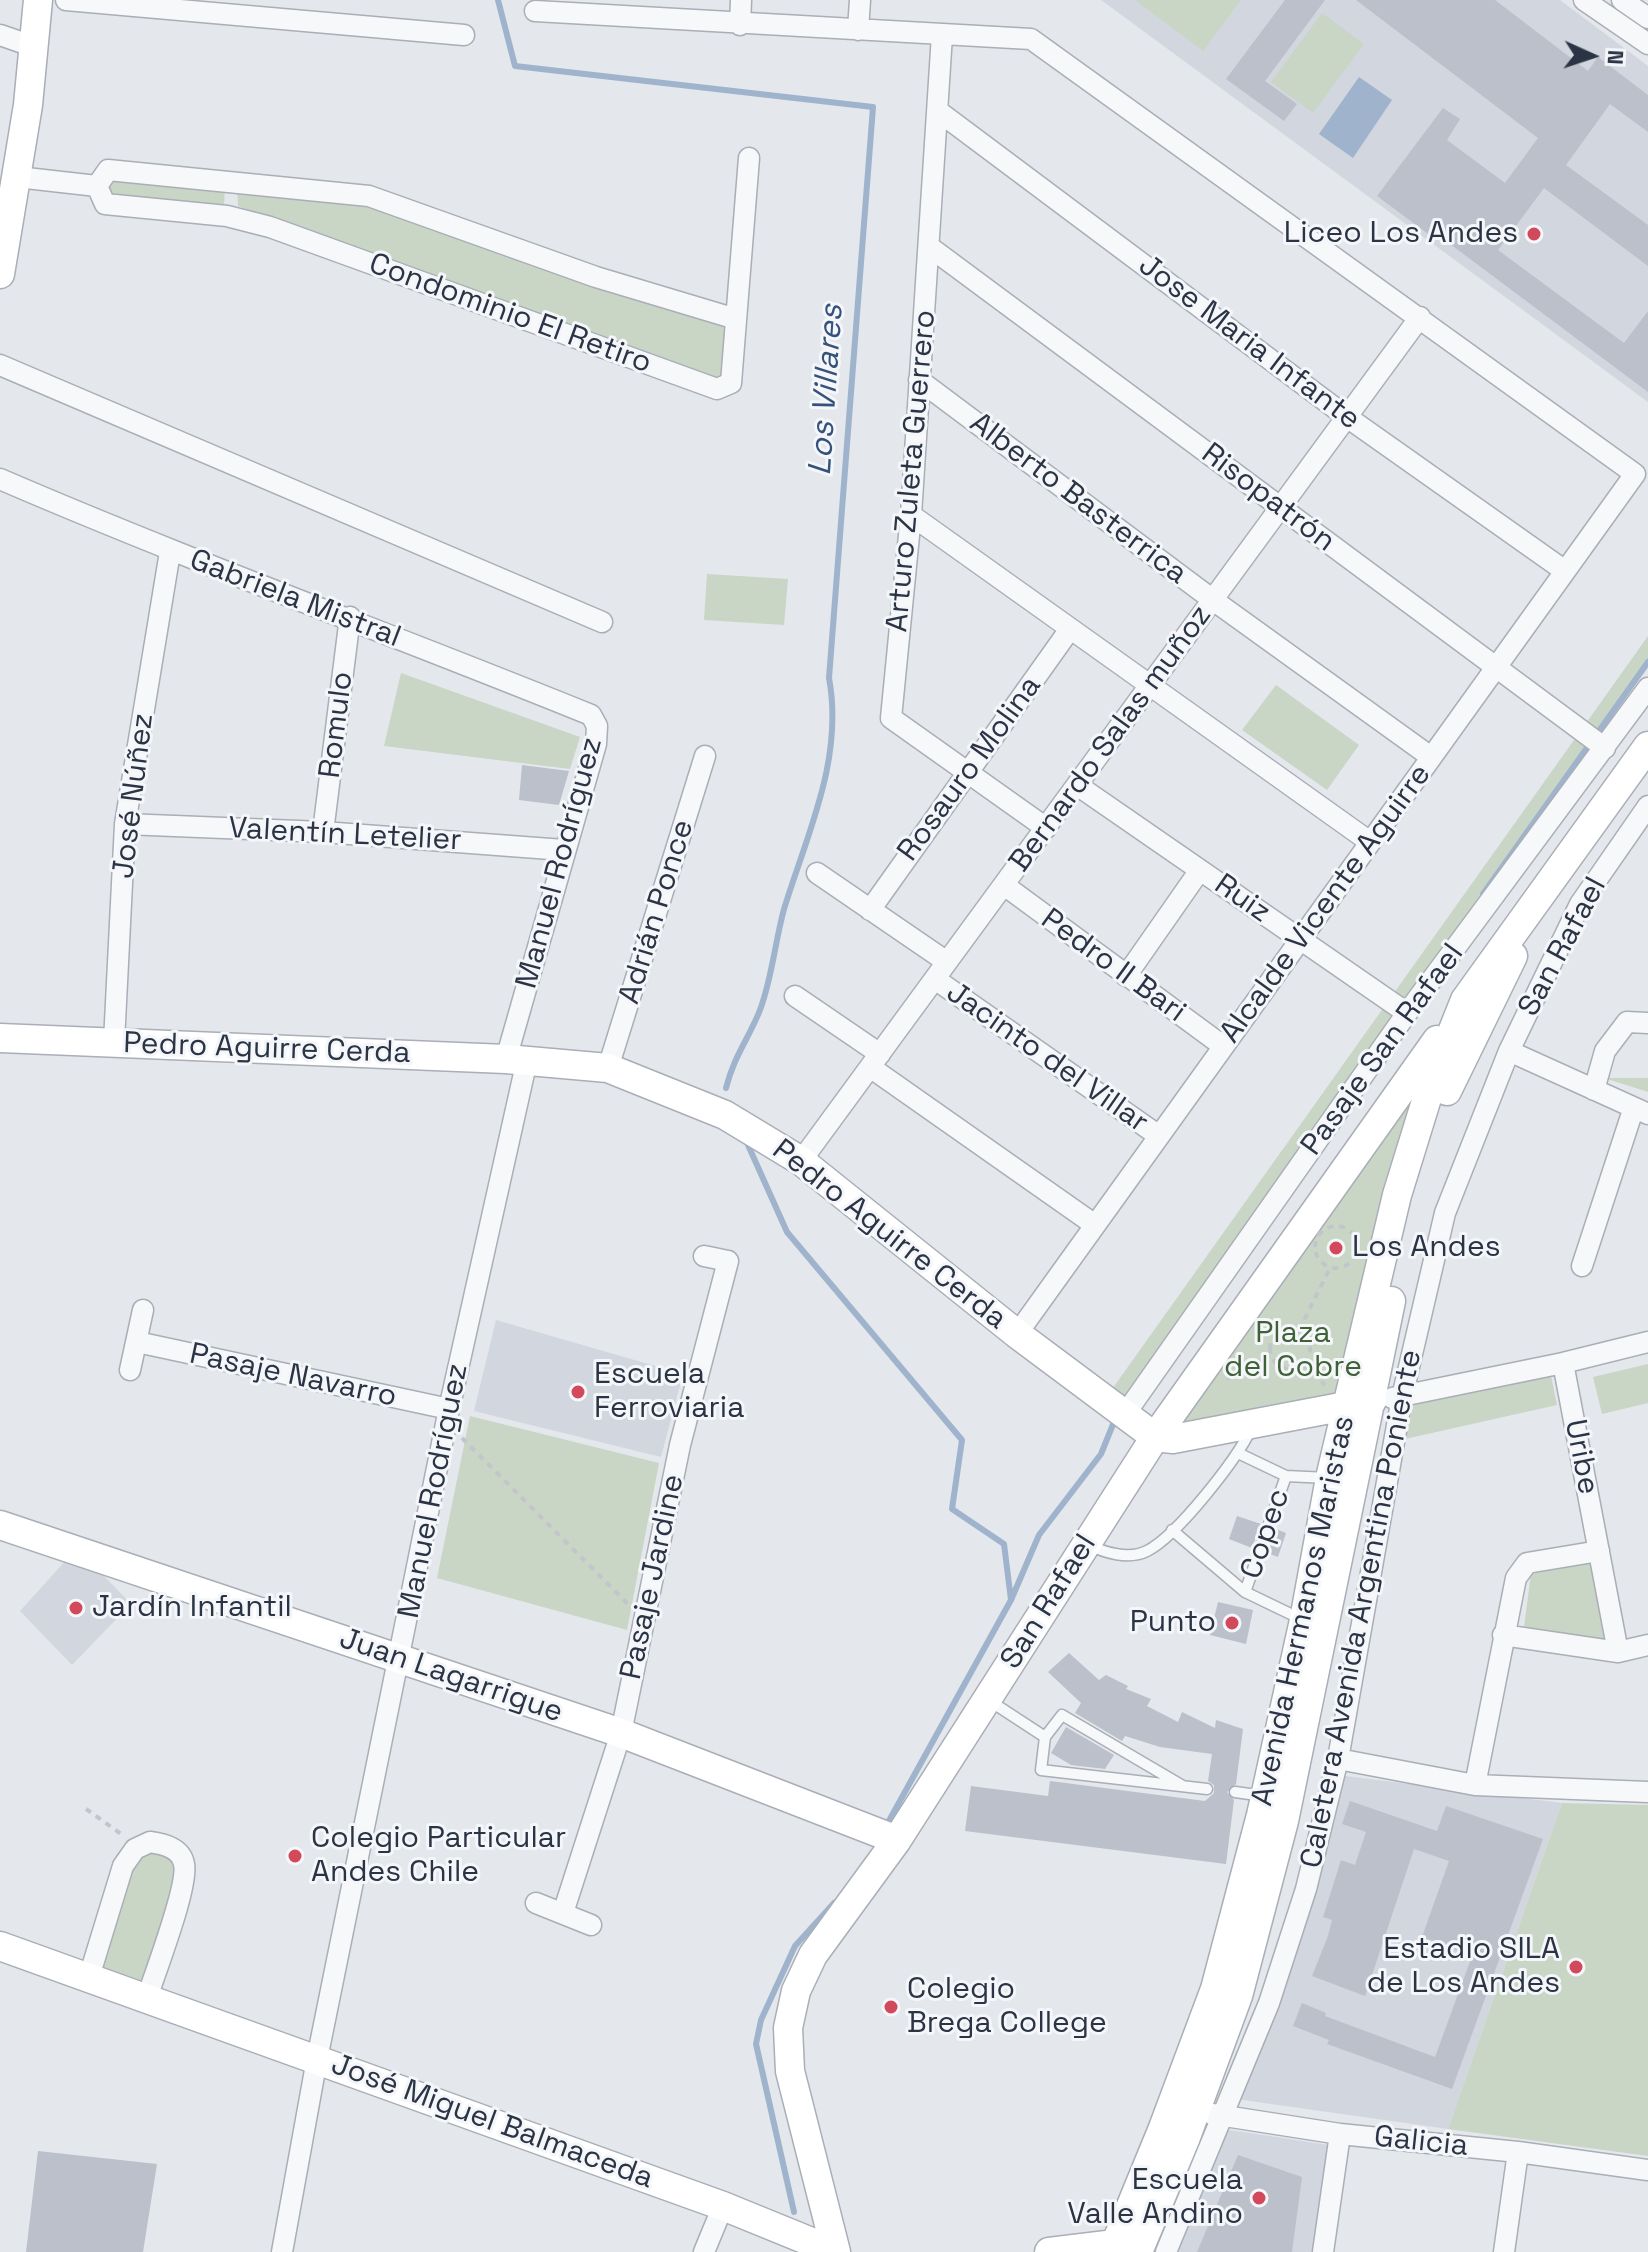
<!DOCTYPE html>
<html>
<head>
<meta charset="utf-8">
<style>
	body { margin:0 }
	#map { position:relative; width:1648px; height:2252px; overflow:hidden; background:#e4e7ec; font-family:"Space Grotesk",sans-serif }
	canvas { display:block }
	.north { position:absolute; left:1552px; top:16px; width:80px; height:80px; -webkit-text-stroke:6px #f4f6f9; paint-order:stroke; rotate:93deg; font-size:22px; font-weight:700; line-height:32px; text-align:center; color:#2b3445 }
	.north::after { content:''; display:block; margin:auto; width:28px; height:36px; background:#2b3445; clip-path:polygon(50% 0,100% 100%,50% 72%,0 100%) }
</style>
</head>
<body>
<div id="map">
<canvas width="1648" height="2252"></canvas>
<div class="north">N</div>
</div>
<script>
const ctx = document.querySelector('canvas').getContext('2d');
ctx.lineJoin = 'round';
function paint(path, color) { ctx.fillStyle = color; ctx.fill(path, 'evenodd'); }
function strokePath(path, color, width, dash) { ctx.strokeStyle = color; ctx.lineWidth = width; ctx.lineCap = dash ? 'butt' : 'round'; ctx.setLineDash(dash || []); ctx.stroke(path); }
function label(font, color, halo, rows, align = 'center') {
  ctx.font = font + ' "Space Grotesk",sans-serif'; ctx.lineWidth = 6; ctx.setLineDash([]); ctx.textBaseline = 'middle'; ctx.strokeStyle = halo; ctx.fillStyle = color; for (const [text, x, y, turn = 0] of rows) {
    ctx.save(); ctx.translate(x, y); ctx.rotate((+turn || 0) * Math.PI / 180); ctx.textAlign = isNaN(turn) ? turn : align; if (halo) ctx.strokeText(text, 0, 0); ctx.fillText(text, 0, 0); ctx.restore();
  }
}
paint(new Path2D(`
	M1101,0H1560L1648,66V402Z
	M496,1320L683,1374L661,1457L474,1411Z
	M77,1548L131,1604L72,1665L20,1611Z
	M1337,1775L1562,1803L1448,2129L1236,2099Z
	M1223,2129L1329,2145L1312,2252H1176Z`), '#d2d6de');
paint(new Path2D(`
	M1135,0H1241L1203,51Z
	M1322,13L1364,44L1313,113L1271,82Z
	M113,173L225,181L224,209L107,201L101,184Z
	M237,186L372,202L728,325L725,373L717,380L238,206Z
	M707,574L788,579L784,625L704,620Z
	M1648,636V662L1123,1401L1110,1392Z
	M401,673L580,737L570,769L384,746Z
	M1276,685L1359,745L1327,790L1242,730Z
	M1604,1078H1648V1092Z
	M1412,1099L1367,1261L1336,1398L1173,1431Z
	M1648,1364V1403L1602,1414L1593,1377Z
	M1550,1371L1557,1405L1405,1439L1414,1402Z
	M470,1416L659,1463L627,1630L437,1578Z
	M1591,1563L1608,1644L1524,1627L1531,1574Z
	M1562,1803L1648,1805V2156L1448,2129Z
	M152,1846L179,1864L143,1995L95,1975L128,1869Z`), '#c9d6c5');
paint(new Path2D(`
	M1359,77L1392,100L1353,158L1319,134Z`), '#9fb4cc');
strokePath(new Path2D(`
	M498,0L515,66L873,107L829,678C844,759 807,834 784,909C775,942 772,978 760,1010C749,1038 734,1056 726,1088
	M1483,894L1648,662
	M748,1145L787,1232L962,1440L952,1509L1004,1544L1011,1600L885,1828
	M1011,1600L1039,1535L1101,1454L1116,1417
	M794,2212L756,2044L761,2020L795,1946L834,1903`), '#9fb4cc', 6);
paint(new Path2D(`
	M1285,0H1325L1265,81L1297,104L1284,121L1226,79Z
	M1356,0H1495L1588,71L1598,57L1648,95V132L1610,104L1566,165L1648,225V266L1544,188L1498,250L1624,343L1648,311V392L1438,235L1435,239L1377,196L1443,108L1460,119L1447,140L1505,183L1538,138Z
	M522,765L569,771L559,805L519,800Z
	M1237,1516L1261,1524L1252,1548L1229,1539Z
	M1276,1529L1286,1533L1278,1557L1267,1553Z
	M1218,1602L1253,1610L1246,1644L1210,1635Z
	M1069,1653L1099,1680L1106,1675L1128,1686L1126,1689L1151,1699L1147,1706L1178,1722L1182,1712L1215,1728L1216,1720L1243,1729L1236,1784L1227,1792L1234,1800L1226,1864L965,1831L971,1786L1048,1796L1050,1781L1205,1801L1214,1793V1785L1208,1781L1212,1754L1160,1747L1125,1736L1122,1741L1075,1713L1081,1703L1048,1672Z
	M1066,1727L1114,1755L1105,1769L1071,1765L1051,1753Z
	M1350,1801L1437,1831L1446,1806L1543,1839L1452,2089L1327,2044L1329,2040L1293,2026L1302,2003L1326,2013L1325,2016L1435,2057L1472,1956L1422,1937L1449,1861L1414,1849L1365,1996L1312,1976L1328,1936L1332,1920L1323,1917L1341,1860L1355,1865L1366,1832L1342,1824Z
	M38,2151L157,2164L143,2252H26Z
	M1238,2155L1302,2177L1292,2252H1197Z`), '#bbc0ca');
const lane = new Path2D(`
	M1240,1454L1286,1476L1328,1478
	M1172,1530L1245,1592L1301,1619
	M1088,1544C1104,1553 1129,1560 1147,1551C1177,1536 1237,1459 1251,1429
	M1245,1592L1286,1476
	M990,1701L1045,1737
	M1183,1786L1062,1715L1045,1737L1041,1770L1207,1789
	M1235,1792L1264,1796`);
const street = new Path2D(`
	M66,0L464,35
	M1584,0L1648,44
	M1622,0L1648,18
	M535,11L1031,39L1635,474L1017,1334
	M740,25L741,0
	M858,30L860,0
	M0,35L32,46
	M942,35L911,515L891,718L1046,828
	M938,111L1347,417L1565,571
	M17,177L97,186L105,204L227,216L270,227L717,389L731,383L749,158
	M97,186L108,170L369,196L596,277L736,319
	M931,248L1605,748
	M0,365L602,622
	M919,380L1213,600L1431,757
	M0,479C195,563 394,635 591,715L597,726L596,744L506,1059
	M911,515L1370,842
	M1077,785L1407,1013
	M125,824L323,832L564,850
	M323,832L350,617
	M817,873L947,962
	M1004,885L1223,1046
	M870,910L1070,629
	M1126,976L1200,870
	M935,979L1159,1136
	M795,996L880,1054
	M114,1042L125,824L170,552
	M1509,1051L1648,1114
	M870,1067L1095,1225
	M608,1068L705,756
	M1594,1090L1605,1051L1627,1022L1648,1023
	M801,1161L1420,317
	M1582,1266L1633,1110
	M137,1342L449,1409
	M1563,1363L1618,1652
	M130,1370L143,1310
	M1392,1398L1563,1363L1648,1342
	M1123,1417L1407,1013L1648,688
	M1503,1635L1618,1652L1648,1645
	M1338,1759L1475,1785L1648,1792
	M1475,1785L1516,1578L1527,1563L1599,1551
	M536,1903L591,1925
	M563,1913L621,1733L680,1445L728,1261L704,1256
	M89,1977L123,1866L135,1849L150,1842C164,1844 181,1848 184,1864C189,1886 154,1975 146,2001
	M1212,2114L1340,2134L1518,2152L1648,2170
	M282,2252L317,2059L449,1409L527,1060
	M704,2252L723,2206
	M1166,2252L1269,2003L1306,1889L1338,1759L1402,1397L1445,1213L1509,1051L1580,904L1648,806
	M1323,2252L1340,2134
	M1504,2252L1518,2152`);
const secondary = new Path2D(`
	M0,274L28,105L38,0
	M0,1038L506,1059L608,1068L725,1115L801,1161L1017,1334L1155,1437L1173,1439L1372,1401
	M1447,1091L1513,956
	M0,1525L621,1733L897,1840
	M0,1946L723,2206L836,2252
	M836,2252L790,2071L788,2028L796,1991L813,1955L897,1840L1155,1437L1437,1040
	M1049,2252L1115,2244
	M1112,2252L1163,2128L1215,1989L1261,1815L1304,1620L1330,1478L1397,1195L1431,1085L1465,1000L1648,746
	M1138,2252L1186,2137L1238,1996L1284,1821L1391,1301`);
strokePath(lane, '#a9aeb7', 13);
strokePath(street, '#a9aeb7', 23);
strokePath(secondary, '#a9aeb7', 31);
strokePath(new Path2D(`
	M1315 1247a21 21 0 1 1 42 0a21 21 0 1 1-42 0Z
	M1270 1349a20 20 0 1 1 40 0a20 20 0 1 1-40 0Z
	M1299,1330L1330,1268
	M1304,1365L1325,1385
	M1227,1379L1270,1356
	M462,1438L628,1604
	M86,1809L124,1836`), '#c2c5cb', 4, [6, 6]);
strokePath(lane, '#f7f8fa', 10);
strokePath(street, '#f7f8fa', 20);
strokePath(secondary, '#fff', 28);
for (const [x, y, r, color] of [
	[1534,234,8,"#d1495b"],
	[1336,1248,8,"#d1495b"],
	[578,1392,8,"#d1495b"],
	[76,1608,8,"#d1495b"],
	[1232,1623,8,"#d1495b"],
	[295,1856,8,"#d1495b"],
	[1576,1967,8,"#d1495b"],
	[891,2007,8,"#d1495b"],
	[1259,2198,8,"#d1495b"]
]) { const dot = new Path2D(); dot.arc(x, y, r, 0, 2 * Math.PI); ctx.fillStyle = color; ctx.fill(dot); strokePath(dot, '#f4f6f9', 3); }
label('30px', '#2b3445', '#f4f6f9', [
	["Liceo Los Andes",1518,234,"right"],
	["Los Andes",1352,1248],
	["Escuela",594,1375],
	["Ferroviaria",594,1409],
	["Jardín Infantil",92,1608],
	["Punto",1216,1623,"right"],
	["Colegio Particular",311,1839],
	["Andes Chile",311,1873],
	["Estadio SILA",1560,1950,"right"],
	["de Los Andes",1560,1984,"right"],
	["Colegio",907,1990],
	["Brega College",907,2024],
	["Escuela",1243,2181,"right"],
	["Valle Andino",1243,2215,"right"]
], 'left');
label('30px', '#2b3445', '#f4f6f9', [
	["Condominio El Retiro",510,314,20],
	["Jose Maria Infante",1249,343,37],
	["Arturo Zuleta Guerrero",912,471,-85],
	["Risopatrón",1268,498,37],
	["Alberto Basterrica",1078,499,37],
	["Gabriela Mistral",295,599,21],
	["Romulo",337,725,-83],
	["Bernardo Salas muñoz",1111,739,-54],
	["Rosauro Molina",970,769,-54],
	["José Núñez",134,796,-83],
	["Valentín Letelier",345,835,3],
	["Manuel Rodríguez",560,863,-75],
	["Ruiz",1242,899,35],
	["Alcalde Vicente Aguirre",1326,904,-54],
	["Adrián Ponce",657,912,-73],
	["San Rafael",1563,947,-62],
	["Pedro II Bari",1113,966,36],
	["Pedro Aguirre Cerda",267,1049,2],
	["Pasaje San Rafael",1383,1050,-54],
	["Jacinto del Villar",1047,1058,35],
	["Pedro Aguirre Cerda",889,1235,38],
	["Pasaje Navarro",293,1376,12],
	["Uribe",1581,1457,79],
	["Manuel Rodríguez",434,1491,-79],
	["Copec",1266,1534,-71],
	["Pasaje Jardine",653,1577,-78],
	["San Rafael",1049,1602,-58],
	["Caletera Avenida Argentina Poniente",1362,1609,-79],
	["Avenida Hermanos Maristas",1304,1611,-78],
	["Juan Lagarrigue",451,1676,19],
	["José Miguel Balmaceda",492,2122,20],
	["Galicia",1421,2142,6]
]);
label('30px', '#3f6138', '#f4f6f9', [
	["Plaza",1293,1334],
	["del Cobre",1293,1368]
]);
label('italic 32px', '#34527a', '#f4f6f9', [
	["Los Villares",827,390,-86]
]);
</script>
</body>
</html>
